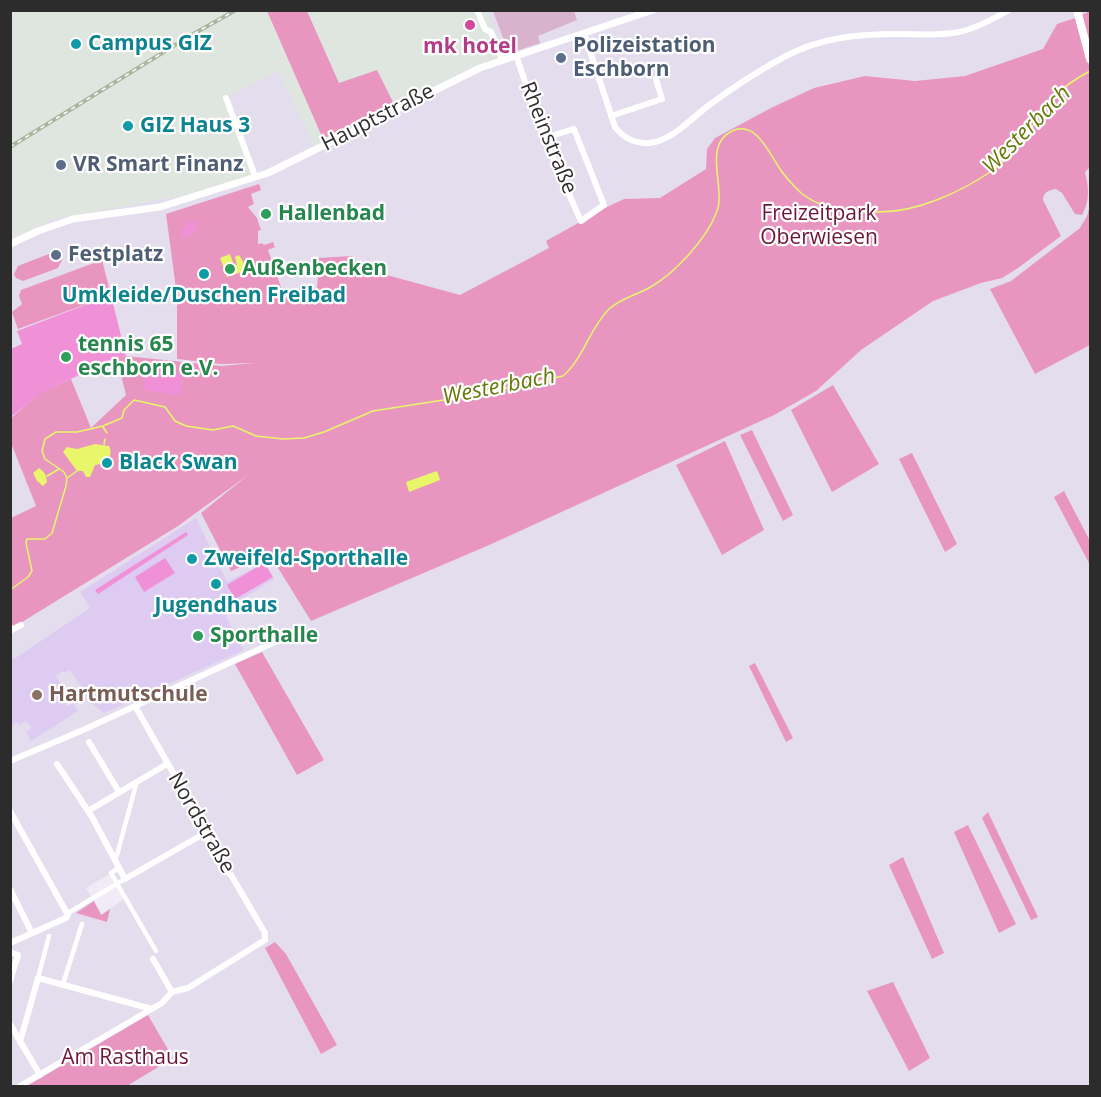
<!DOCTYPE html>
<html>
<head>
<meta charset="utf-8">
<style>
	body { margin:0 }
	#map { position:relative; width:1101px; height:1097px; overflow:hidden; background:#e4ddee; font-family:"Open Sans",sans-serif }
	canvas { display:block }
	.frame { position:absolute; inset:0; border:12px solid #2c2c2c; pointer-events:none }
</style>
</head>
<body>
<div id="map">
<canvas width="1101" height="1097"></canvas>
<div class="frame"></div>
</div>
<script>
const ctx = document.querySelector('canvas').getContext('2d');
ctx.lineJoin = 'round';
function paint(path, color) { ctx.fillStyle = color; ctx.fill(path, 'evenodd'); }
function strokePath(path, color, width, dash) { ctx.strokeStyle = color; ctx.lineWidth = width; ctx.lineCap = dash ? 'butt' : 'round'; ctx.setLineDash(dash || []); ctx.stroke(path); }
function label(font, color, halo, rows, align = 'center') {
  ctx.font = font + ' "Open Sans",sans-serif'; ctx.lineWidth = 4.5; ctx.setLineDash([]); ctx.textBaseline = 'middle'; ctx.strokeStyle = halo; ctx.fillStyle = color; for (const [text, x, y, turn = 0] of rows) {
    ctx.save(); ctx.translate(x, y); ctx.rotate((+turn || 0) * Math.PI / 180); ctx.textAlign = isNaN(turn) ? turn : align; if (halo) ctx.strokeText(text, 0, 0); ctx.fillText(text, 0, 0); ctx.restore();
  }
}
paint(new Path2D(`
	M11,11H487L506,57L478,67L477,65L314,147L278,71L228,96L257,173L186,195L55,219L11,239Z`), '#dee6df');
paint(new Path2D(`
	M196,518L227,582L265,562L274,579L223,611L244,650L104,713L94,705L70,670L64,673L63,671L56,676L67,693L61,697L67,707L73,703L78,711L31,741L26,732L32,728L26,721L19,725L17,722L11,726L10,655L14,659L90,608L80,592Z`), '#decbf1');
paint(new Path2D(`
	M267,11H307L339,83L377,70L393,102L323,139Z
	M1090,11V51L1082,15Z
	M1075,18L1090,69V167L1085,172C1089,189 1090,200 1082,215L1075,214L1062,193L1056,189C1048,190 1043,193 1043,200L1061,236L1018,268L1002,278L981,283L933,301L861,350L816,391L774,415L487,546L311,621L270,555L231,571L201,513L248,475L178,526L14,627L11,622V518L36,506L11,443V418L40,393L119,357L126,356L221,366L254,363L221,364L177,359V296L166,214L259,184L261,190L251,194L254,204L248,207L257,218L261,230L258,231V244L262,243L264,245L273,242L275,247L268,250L284,296L270,294L316,305L319,258L352,256L361,268L460,295L549,248L546,241L607,207L624,199L660,198L706,169L707,149L715,138L771,108L814,88L865,76L915,81L965,76L1043,49L1057,24ZM117,359L126,395L91,428L71,379Z
	M1090,206V345L1035,374L990,289L1011,281L1080,228L1087,216Z
	M54,252L61,256L62,260L58,268L23,281L16,278L14,274L18,266Z
	M102,260L111,295L18,329L12,312L22,304L19,296L21,290Z
	M833,385L879,464L832,492L791,410Z
	M752,430L793,515L783,521L740,435Z
	M725,441L764,530L722,555L676,465Z
	M912,453L957,544L945,552L899,459Z
	M1064,491L1090,541V565L1054,497Z
	M262,652L324,760L297,775L235,664Z
	M755,663L793,738L786,742L749,666Z
	M988,812L1038,917L1031,920L982,818Z
	M968,825L1016,924L999,933L954,832Z
	M903,857L944,953L932,959L889,865Z
	M94,901L101,915L110,909L107,922L76,913Z
	M275,942L286,954L337,1045L321,1054L265,948Z
	M893,982L930,1058L909,1071L867,991Z
	M148,1015L173,1058L127,1086H27Z`), '#e896c0');
paint(new Path2D(`
	M493,11H574L577,20L538,36L540,43L513,52L503,38Z`), '#d9b3cc');
paint(new Path2D(`
	M192,221L196,222L197,229L185,239L180,234L187,222Z
	M111,295L126,356L112,359L41,393L11,417V349L22,344L17,331Z
	M146,370L183,375L180,395L143,390Z
	M186,532L188,535L98,594L95,590Z
	M165,558L175,573L144,592L135,577Z
	M264,563L273,577L235,599L227,585Z`), '#f091d8');
paint(new Path2D(`
	M111,873L126,898L102,914L86,888Z`), '#f0ebf6');
paint(new Path2D(`
	M230,254L234,265H237L235,257L239,255L247,268L244,271L227,277L220,258Z
	M95,444L109,446C114,457 106,464 95,465L90,477H86L83,471H77L63,452L67,447L77,449Z
	M39,468C45,472 46,475 47,482L43,486L37,481L33,473Z
	M437,471L440,480L409,492L406,482Z`), '#e9f66a');
strokePath(new Path2D(`
	M103,427L107,433
	M104,444L105,439
	M47,476L59,469
	M67,478L77,471
	M10,590L28,577L32,571L26,543L27,539H45L52,533L66,486L67,478L64,472L45,459L42,451L45,439L56,432H77L103,426L122,418L124,410L134,400L165,407L175,421L186,426L213,430L233,426L256,436L283,439L304,438L324,432L373,411L469,396L563,376C584,358 589,329 609,309C620,299 636,295 649,288C674,274 707,239 717,211C726,188 702,145 732,131C756,120 769,153 780,169C785,177 794,186 801,193C822,210 853,213 879,212C918,212 961,192 993,170C1002,164 1011,153 1019,145C1032,130 1040,111 1054,97C1064,86 1077,78 1090,71`), '#e9f66a', 1.5);
strokePath(new Path2D(`
	M114,859L117,855L137,781
	M119,868L111,873L156,951
	M68,913L125,879
	M38,978L49,936
	M63,984L82,924`), '#fff', 4.5);
strokePath(new Path2D(`
	M477,10L485,29L491,32L502,59
	M584,33L615,127C624,139 639,146 655,142C675,137 692,118 708,106C732,88 758,71 784,57C821,37 859,34 899,34C919,34 940,36 959,32C977,28 993,19 1009,10
	M516,55L544,138L581,221L604,205L574,129L544,138
	M226,98L255,176
	M611,116L662,99L656,79
	M10,631L21,625
	M89,742L119,792
	M10,761L83,730L301,630
	M57,764L92,817L125,879L205,833
	M10,811L68,915L66,918L10,943
	M88,811L167,764
	M10,889L32,933
	M10,952L18,955L10,981
	M153,959L172,992
	M10,1024L40,1075
	M20,1042L38,978L152,1009
	M20,1086L162,1003L172,992L188,988L265,940V933L231,875L221,866L207,839L203,825L135,706`), '#fff', 6);
strokePath(new Path2D(`
	M10,244L38,231L73,219L160,207L268,173L480,68L653,10`), '#fff', 7);
strokePath(new Path2D(`
	M1077,10L1090,59`), '#fff', 8);
const rail = new Path2D(`
	M10,147L188,37L236,10`);
strokePath(rail, '#a7b79f', 4);
strokePath(rail, '#fff', 1.5, [4.5]);
for (const [x, y, r, color] of [
	[470,25,6,"#d1479c"],
	[76,44,6,"#0f9aa8"],
	[561,58,6,"#5c6f8a"],
	[128,126,6,"#0f9aa8"],
	[61,165,6,"#5c6f8a"],
	[266,214,6,"#2e9e5b"],
	[56,255,6,"#5c6f8a"],
	[230,269,6,"#2e9e5b"],
	[204,274,6,"#0f9aa8"],
	[66,357,6,"#2e9e5b"],
	[107,463,6,"#0f9aa8"],
	[192,559,6,"#0f9aa8"],
	[216,584,6,"#0f9aa8"],
	[198,636,6,"#2e9e5b"],
	[37,695,6,"#8d6e63"]
]) { const dot = new Path2D(); dot.arc(x, y, r, 0, 2 * Math.PI); ctx.fillStyle = color; ctx.fill(dot); strokePath(dot, '#fff', 2); }
label('bold 21px', '#0d838f', '#fff', [
	["Campus GIZ",88,44],
	["GIZ Haus 3",140,126],
	["Umkleide/Duschen Freibad",204,296,"center"],
	["Black Swan",119,463],
	["Zweifeld-Sporthalle",204,559],
	["Jugendhaus",216,606,"center"]
], 'left');
label('bold 21px', '#4e5e75', '#fff', [
	["Polizeistation",573,46],
	["Eschborn",573,70],
	["VR Smart Finanz",73,165],
	["Festplatz",68,255]
], 'left');
label('bold 21px', '#b23c85', '#fff', [
	["mk hotel",470,47]
]);
label('21px', '#2c2c2c', '#fff', [
	["Hauptstraße",378,118,-27],
	["Rheinstraße",548,138,68],
	["Nordstraße",201,823,60]
]);
label('bold 21px', '#27864d', '#fff', [
	["Hallenbad",278,214],
	["Außenbecken",242,269],
	["tennis 65",78,345],
	["eschborn e.V.",78,369],
	["Sporthalle",210,636]
], 'left');
label('21px', '#6e1637', '#fff', [
	["Freizeitpark",819,214],
	["Oberwiesen",819,238],
	["Am Rasthaus",125,1058]
]);
label('bold 21px', '#785e54', '#fff', [
	["Hartmutschule",49,695]
], 'left');
label('italic 22px', '#667909', '#fff', [
	["Westerbach",1027,130,-45],
	["Westerbach",499,387,-11]
]);
</script>
</body>
</html>
